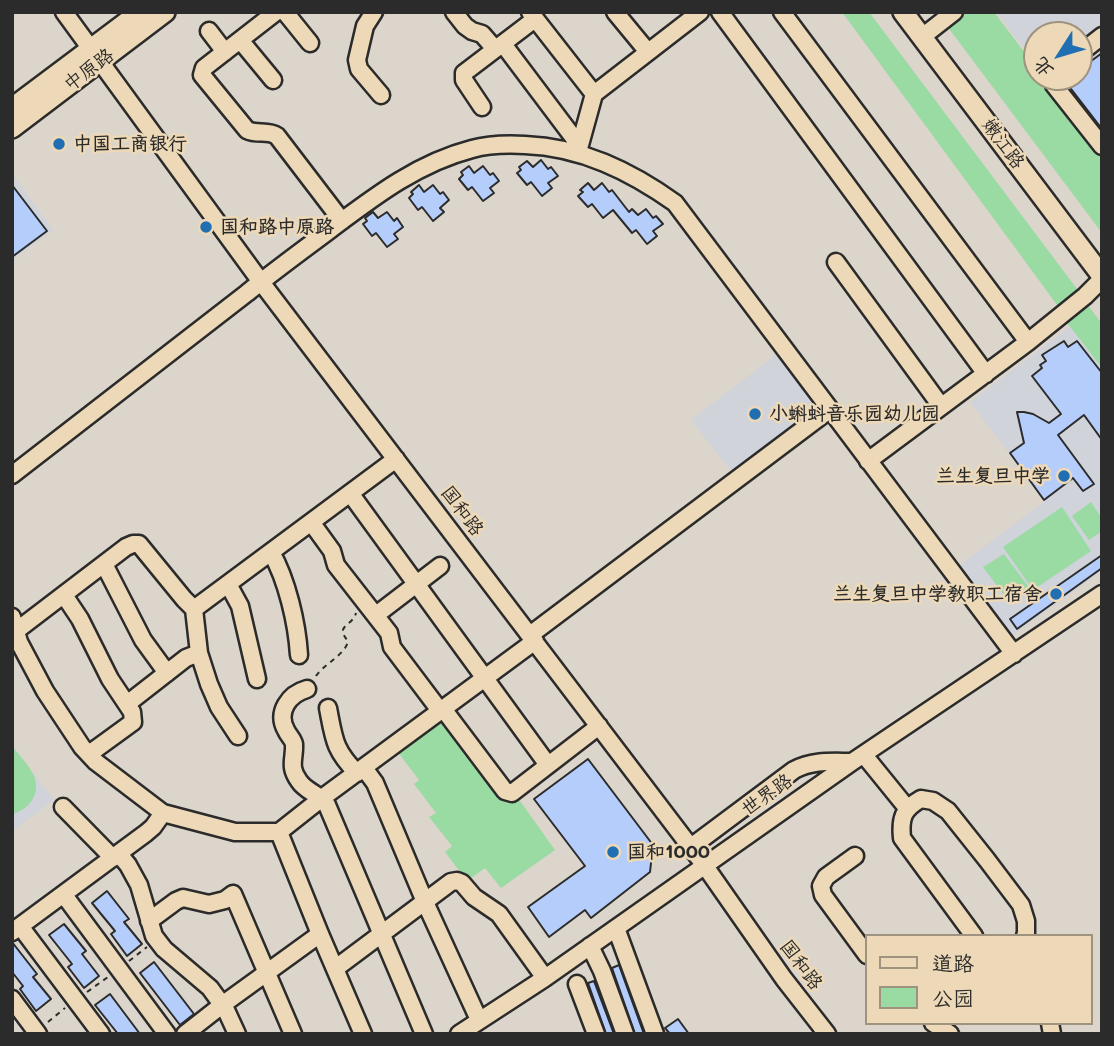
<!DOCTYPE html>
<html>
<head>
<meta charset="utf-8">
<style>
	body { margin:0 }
	#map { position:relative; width:1114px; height:1046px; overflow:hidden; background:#dcd5cb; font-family:Mali,"LXGW WenKai TC",sans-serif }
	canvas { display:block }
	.frame { position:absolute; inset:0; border:14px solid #2b2b2b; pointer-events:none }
	.legend { position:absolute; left:865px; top:934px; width:228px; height:91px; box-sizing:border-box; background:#edd9b7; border:2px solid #9f937f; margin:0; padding:9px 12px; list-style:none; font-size:21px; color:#2b2b2b }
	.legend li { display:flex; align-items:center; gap:14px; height:35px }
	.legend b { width:35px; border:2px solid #9f937f }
	.north { position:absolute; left:1023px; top:21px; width:70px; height:70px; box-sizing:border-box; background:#edd9b7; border:2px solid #9f937f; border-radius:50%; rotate:233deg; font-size:19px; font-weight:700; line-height:28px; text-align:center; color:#2b2b2b }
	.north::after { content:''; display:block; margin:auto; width:24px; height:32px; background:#1f6fb2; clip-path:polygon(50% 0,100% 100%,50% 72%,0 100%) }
</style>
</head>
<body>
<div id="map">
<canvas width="1114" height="1046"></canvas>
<div class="frame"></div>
<ul class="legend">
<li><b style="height:9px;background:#edd9b7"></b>道路</li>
<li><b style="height:19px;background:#9adaa3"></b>公园</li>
</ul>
<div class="north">北</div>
</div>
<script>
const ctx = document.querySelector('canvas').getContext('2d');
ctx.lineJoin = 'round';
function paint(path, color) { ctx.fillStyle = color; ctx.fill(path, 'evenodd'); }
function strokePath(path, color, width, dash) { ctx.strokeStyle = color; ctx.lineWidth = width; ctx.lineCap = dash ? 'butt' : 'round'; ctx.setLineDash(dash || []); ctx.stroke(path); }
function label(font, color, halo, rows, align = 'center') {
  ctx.font = font + ' Mali,"LXGW WenKai TC",sans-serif'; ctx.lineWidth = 5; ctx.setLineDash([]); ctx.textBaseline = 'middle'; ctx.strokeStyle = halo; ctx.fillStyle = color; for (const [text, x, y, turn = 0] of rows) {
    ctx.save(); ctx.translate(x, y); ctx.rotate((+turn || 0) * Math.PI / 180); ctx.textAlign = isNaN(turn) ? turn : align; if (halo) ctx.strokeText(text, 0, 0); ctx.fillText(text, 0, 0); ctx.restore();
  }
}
paint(new Path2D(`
	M996,12H1102V152L1045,77H1079V35H1037V66Z
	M12,174L53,230L12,261Z
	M1070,327L1102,368V571L1009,638L957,567L1045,501L970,402Z
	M779,352L819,408L733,474L691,420Z
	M12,745L54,800L12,831Z`), '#d0d3d9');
paint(new Path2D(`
	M842,12H869L1080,293L1060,309Z
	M965,12H994L1037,69V77H1043L1102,155V233L947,26Z
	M1087,304L1102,324V368L1064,319Z
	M1091,502L1102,519V531L1089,540L1072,516Z
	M1062,507L1091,551L1033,590L1003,547Z
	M1004,554L1031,590L1010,603L983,567Z
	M441,717L505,801L515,794L555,850L501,888L485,868L467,881L445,852L452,846L429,817L436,813L414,784L419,780L397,751Z
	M12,746C19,755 28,764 33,774C42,792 30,810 12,814Z`), '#9adaa3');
const building = new Path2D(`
	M1102,53V129L1065,81L1070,77H1079V70Z
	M541,160L548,169L551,167L558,176L548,183L552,188L542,196L531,182L527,185L517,173L521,170L519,167L527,161L533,167Z
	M469,166L474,173L483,166L490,175L493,173L499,181L490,188L494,193L483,201L472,187L468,190L459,179L463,175L461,172Z
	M588,183L594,190L602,183L609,192L612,190L629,212L632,209L638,215L646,209L653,218L656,216L663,224L653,231L657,236L647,244L636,230L632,233L613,210L603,218L592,204L588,207L578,196L583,192L580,190Z
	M12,185L47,231L12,257Z
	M419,185L424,192L433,185L440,194L443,192L449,200L440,208L444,212L433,221L422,207L418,210L409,198L413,194L411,192Z
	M373,212L378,218L387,212L394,221L397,218L403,227L394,234L398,239L387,247L376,233L372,236L363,224L367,221L365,218Z
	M1064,341L1068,347L1077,341L1102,373V440L1084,415L1058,435L1094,484L1083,491L1073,478L1044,500L1010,453L1024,443L1017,412H1024L1033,414L1049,423L1061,414L1032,376L1042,368L1040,365L1046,361L1042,355Z
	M1102,555V568L1017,629L1010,619Z
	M588,759L653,845L650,872L591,918L585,910L549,937L528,907L585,866L534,799Z
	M107,891L129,919L124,922L142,944L127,956L111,934L115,931L92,903Z
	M64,924L86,951L82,954L99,976L84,988L68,967L72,964L49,935Z
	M12,942L37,974L33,977L51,999L36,1011L20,989L23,986L12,972Z
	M154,962L194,1014L180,1025L140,973Z
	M619,965L644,1034H635L612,968Z
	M594,981L614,1034H606L588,983Z
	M110,994L140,1034H118L95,1005Z
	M678,1019L689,1034H670L665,1028Z`);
paint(building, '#b5cdfb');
strokePath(building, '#2b2b2b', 2);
const minor = new Path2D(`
	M64,12L261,282L705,866L784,979L827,1034
	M276,12L204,68L202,75L247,130C257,135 268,130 277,136L342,221
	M285,12L310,43
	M374,12L365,26L357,60L359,69L381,95
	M454,12L465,26L472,31L482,34L495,49
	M530,12L594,94
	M615,12L648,52
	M720,12L986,374
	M782,12L1028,342
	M209,31L225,52
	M922,37L954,12
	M240,40L273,80
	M503,44L573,137L580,142
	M1079,54L1102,36
	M1052,77L1054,85L1102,146
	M482,107L464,80V73L535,19
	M578,152L594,94L700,12
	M836,262L941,406
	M868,461L1028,342L1085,296L1102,279
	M12,475C90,414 169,354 247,293C274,271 303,250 331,229C375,196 418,163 472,149C490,144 507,144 525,145C581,147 630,171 675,203L1014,654
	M350,493L548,765
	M311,522L332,551L336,565L389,633L392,647L441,712
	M271,552C287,580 297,623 299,655
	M104,564L143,640L167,673
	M228,584L240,606L257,679
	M64,595L80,619L110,679L132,712L133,722L89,754
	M194,609L396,459
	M376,615L440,566
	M12,617L19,642L45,691L82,747L96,762L163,813L235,832H279L322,798L535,641
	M16,631L126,547L133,544H139L184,599L194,609L199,653L209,684L219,707L238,736
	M530,635L829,410
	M307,689C289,694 276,712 286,730C288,735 293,739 294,744C295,759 288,766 299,781C306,792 320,794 327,805L424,1034
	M127,704L186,658L199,653
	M328,708C334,739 334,750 357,773
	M444,710L505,791L512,793L599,726
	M864,755L907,808
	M364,768L375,783L425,902L479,1020
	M63,807L113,858
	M279,832L320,934L363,1034
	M691,847L794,770C813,760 831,762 852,762
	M119,854L128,865L139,885L154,936L164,949L210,988L226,1010L237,1034
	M855,856L826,877L821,886L823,895L867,955
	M64,895L167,1034
	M149,921L176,901L183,898L209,904L225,900L233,894L293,1034
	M20,926L101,1034
	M616,928L655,1034
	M12,932L146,833L153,827L163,813
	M974,936L902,838C900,818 903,809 921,799L933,801L948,811L987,860L1021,905L1026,921V933L1025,936
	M590,946L602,971L625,1034
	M336,968L451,882L457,881L462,883L474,897L499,914L545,978
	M577,984L596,1034
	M12,999L38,1034
	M933,1023L950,1034
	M1050,1023L1052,1034
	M185,1034L222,1005L320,934
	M459,1034L545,978L852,762L1102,594`);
const major = new Path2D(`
	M903,12L1102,276
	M12,108L140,12
	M12,128L165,12`);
strokePath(minor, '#2b2b2b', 21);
strokePath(major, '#2b2b2b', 24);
strokePath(new Path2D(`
	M316,676C324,664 346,654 348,641C334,625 352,627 356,613
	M129,961L147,947
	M87,992L108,977
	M48,1022L65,1008`), '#2b2b2b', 2, [5, 5]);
strokePath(minor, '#edd9b7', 16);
strokePath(major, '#edd9b7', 19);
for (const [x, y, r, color] of [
	[59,144,7,"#1f6fb2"],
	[206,227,7,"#1f6fb2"],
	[755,414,7,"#1f6fb2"],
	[1064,476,7,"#1f6fb2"],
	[1056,594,7,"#1f6fb2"],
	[613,852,7,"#1f6fb2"]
]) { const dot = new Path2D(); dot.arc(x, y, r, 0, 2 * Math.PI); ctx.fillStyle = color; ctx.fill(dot); strokePath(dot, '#edd9b7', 2.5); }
label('19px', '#2b2b2b', '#edd9b7', [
	["中原路",89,70,-37],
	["嫩江路",1003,144,53],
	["国和路",462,511,53],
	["世界路",767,795,-35],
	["国和路",801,965,53]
]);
label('bold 19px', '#2b2b2b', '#edd9b7', [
	["中国工商银行",73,144],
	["国和路中原路",220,227],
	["小蝌蚪音乐园幼儿园",769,414],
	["兰生复旦中学",1050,476,"right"],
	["兰生复旦中学教职工宿舍",1042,594,"right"],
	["国和1000",627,852]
], 'left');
</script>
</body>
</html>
